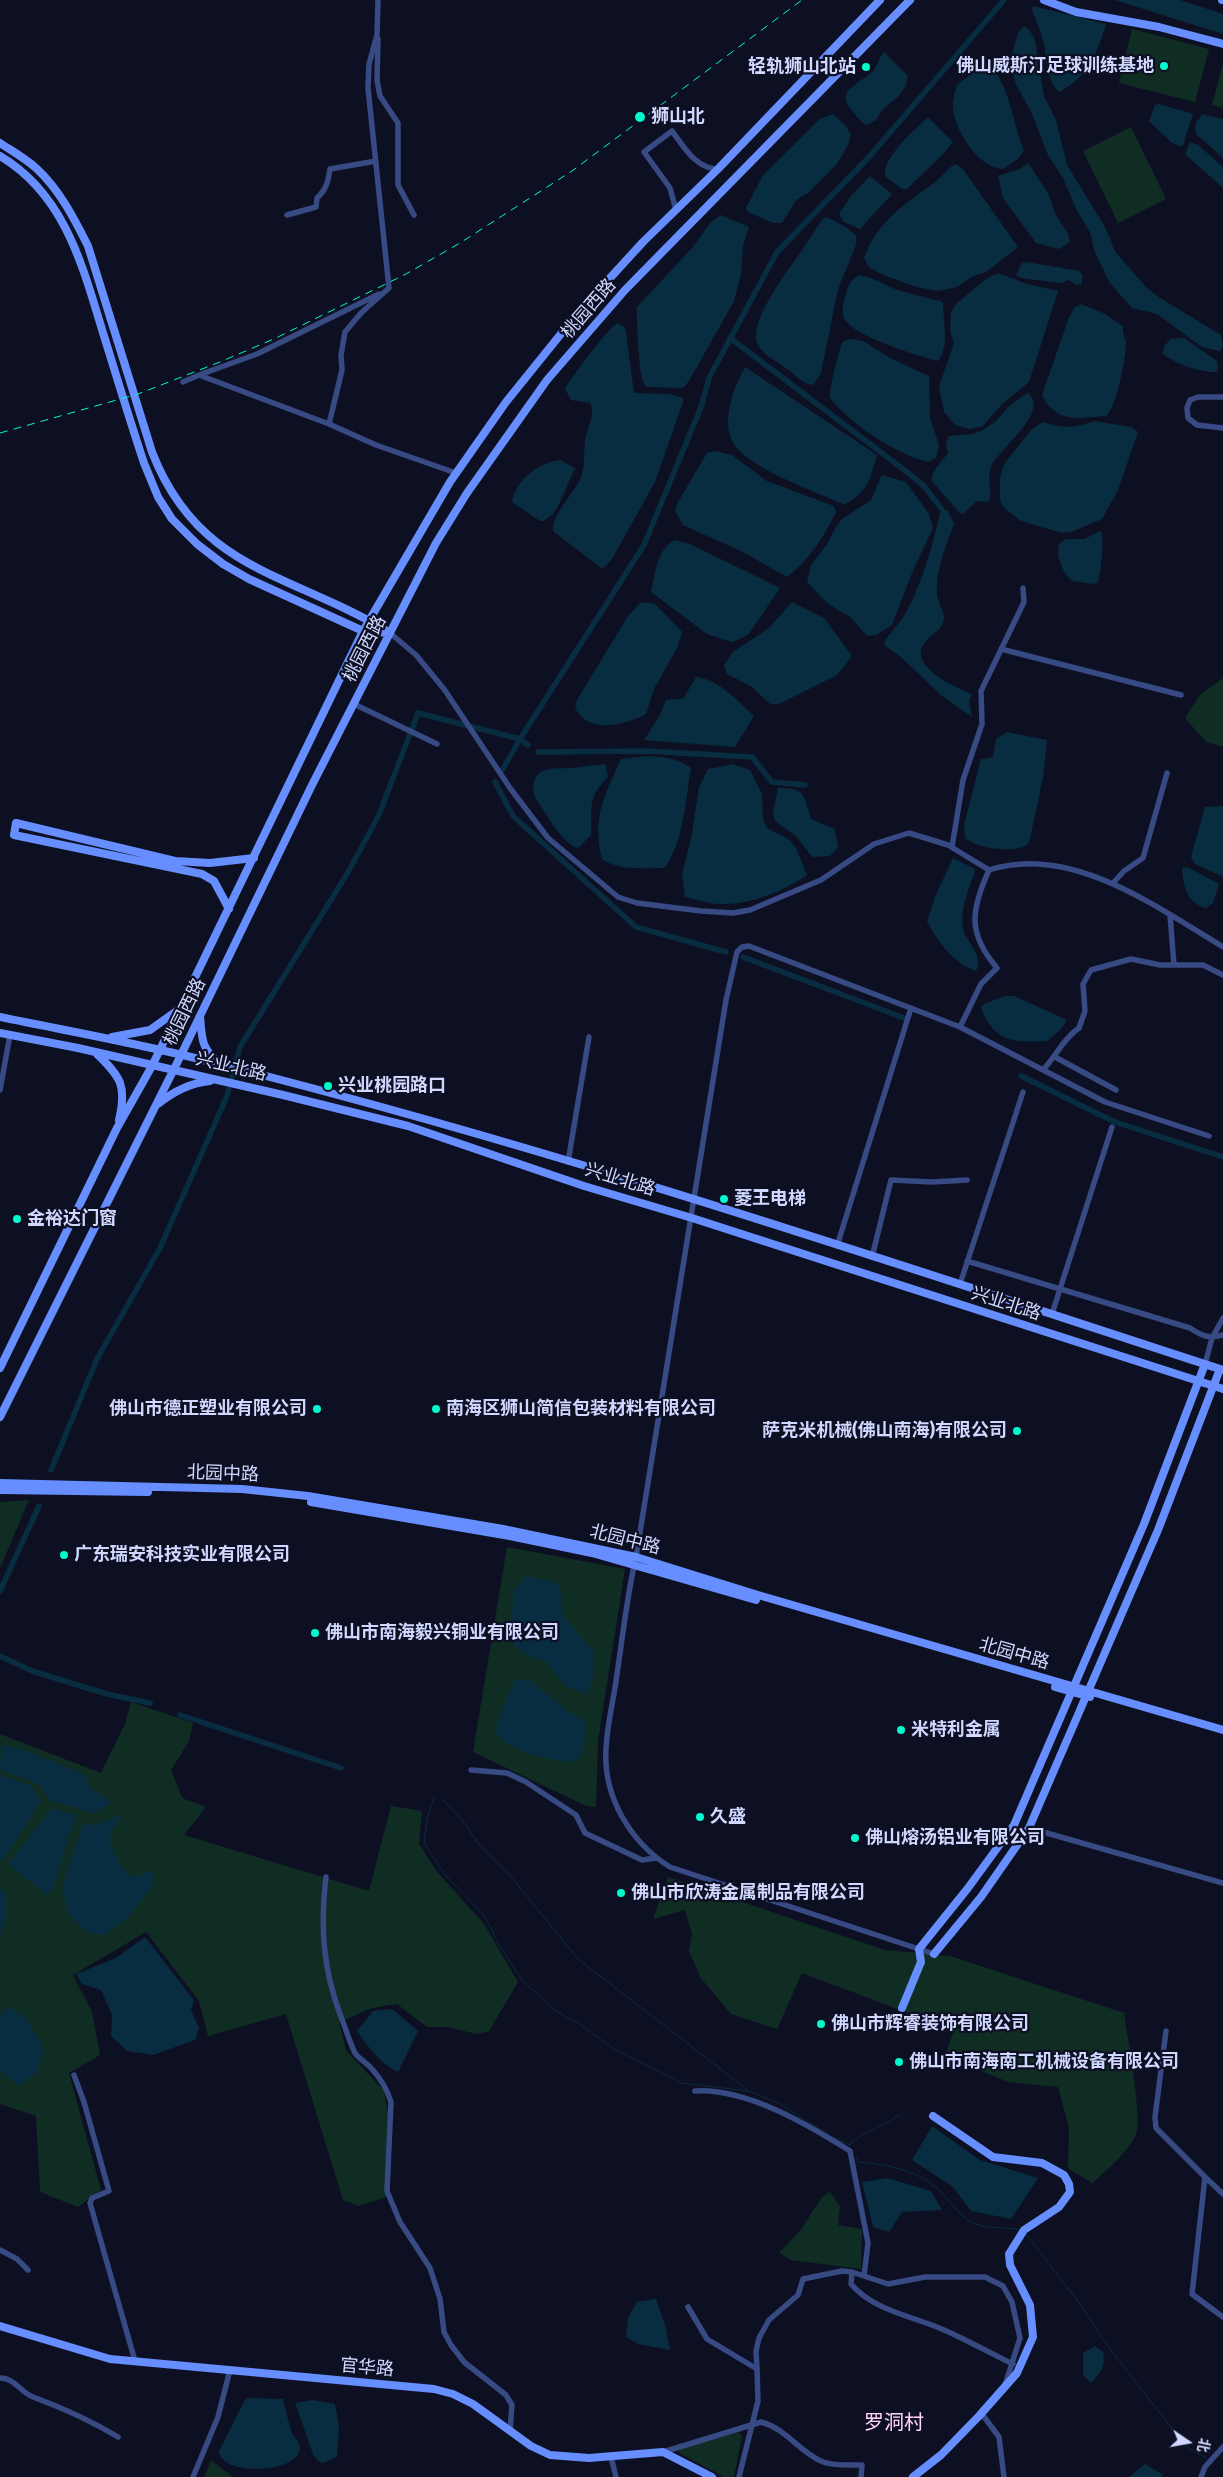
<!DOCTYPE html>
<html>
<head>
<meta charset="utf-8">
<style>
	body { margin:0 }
	#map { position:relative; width:1223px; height:2477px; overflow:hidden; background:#0d1023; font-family:"Fira Sans Condensed","Noto Sans SC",sans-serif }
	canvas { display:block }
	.north { position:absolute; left:1163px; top:2417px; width:50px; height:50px; -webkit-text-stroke:4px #0d1023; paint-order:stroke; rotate:102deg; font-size:14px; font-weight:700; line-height:20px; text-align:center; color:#d0d8ff }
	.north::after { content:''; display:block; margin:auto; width:18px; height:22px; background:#d0d8ff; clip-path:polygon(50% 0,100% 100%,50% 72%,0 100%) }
</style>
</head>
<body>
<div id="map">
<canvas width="1223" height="2477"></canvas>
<div class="north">北</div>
</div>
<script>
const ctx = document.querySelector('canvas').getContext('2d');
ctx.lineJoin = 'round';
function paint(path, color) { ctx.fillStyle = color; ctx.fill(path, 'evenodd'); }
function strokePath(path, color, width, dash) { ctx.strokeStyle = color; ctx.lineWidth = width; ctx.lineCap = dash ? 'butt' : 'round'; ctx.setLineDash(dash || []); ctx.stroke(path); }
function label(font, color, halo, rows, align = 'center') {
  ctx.font = font + ' "Fira Sans Condensed","Noto Sans SC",sans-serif'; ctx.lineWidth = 4.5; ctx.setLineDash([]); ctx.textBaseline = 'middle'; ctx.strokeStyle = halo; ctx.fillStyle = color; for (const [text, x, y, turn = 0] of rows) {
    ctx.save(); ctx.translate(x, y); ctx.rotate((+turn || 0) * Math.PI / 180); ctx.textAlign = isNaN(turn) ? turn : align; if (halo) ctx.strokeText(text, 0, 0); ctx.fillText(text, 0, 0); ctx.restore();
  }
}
paint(new Path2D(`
	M1132,29L1209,49L1195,102L1119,83Z
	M1223,63V108L1212,105Z
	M1131,127L1166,199L1118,223L1083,151Z
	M1223,678V747L1206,742L1185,718L1199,696Z
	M29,1500L0,1568V1502Z
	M507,1547L625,1569L598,1741L596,1807L586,1806L473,1752Z
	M131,1702L193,1723L189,1741L171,1770L182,1798L206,1807L184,1835L369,1891L391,1806L422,1811L419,1844L438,1873L484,1924L518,1982L489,2031L477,2034L447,2027H427L397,2004L372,2008L339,2022L346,2050L384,2091L388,2112L386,2197L359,2206L343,2200L286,2014L208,2036L199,2001L146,1932L73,1975L92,2012L100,2055L69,2073L101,2190L78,2207L40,2192L36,2116L0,2104V1734L101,1773L125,1724Z
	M668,1877L885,1950L950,1956L1124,2013C1127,2033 1143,2121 1136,2135C1125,2155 1108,2169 1092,2183L1068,2168L1069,2128L1058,2087L1008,2082L945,2056L954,2030L802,1973L777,2029L731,2014L700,1977L689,1951L692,1934L685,1910L653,1919Z
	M830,2192L840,2206L838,2225L862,2229L861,2269L791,2260L779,2253L800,2231L822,2197Z
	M738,2432L742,2436L734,2477H724L679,2453L680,2449Z
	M211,2460L233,2477H204Z`), '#102d24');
paint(new Path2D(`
	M1115,0H1180L1223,14V34Z
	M1033,6L1106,24C1096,56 1090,74 1060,92C1046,84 1047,54 1043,40C1040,30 1036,20 1032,10Z
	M1024,26L1030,31L1035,40L1044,96L1056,120L1067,165L1105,227L1116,253L1146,287L1160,298L1221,335L1223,346L1220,351L1202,347L1157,314L1132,308L1109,282L1094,250L1090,232L1076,209L1063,178L1048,155L1032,114L1015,82L1011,57L1018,33Z
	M884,52L908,76L906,85L899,96L883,109L875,121L866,125C859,120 855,114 849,107C836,89 865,81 874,70C878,64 879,58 884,52Z
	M979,68L993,69C1012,93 1012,123 1024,150L1019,158L1003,169C978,168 955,131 953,108C952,101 955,92 957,85Z
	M1159,104L1193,114L1183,145L1179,146L1171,142L1149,121L1155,105Z
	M833,114L846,126L851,135L848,145L837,164L808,193L796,200L782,223H773L748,212L746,208L763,175L820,119Z
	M1202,114L1223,119V158L1196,134L1195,125Z
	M928,117L953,142L945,152L907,189H902L885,176C883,156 915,130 928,117Z
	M1190,142L1198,145L1223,167V188L1185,154Z
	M1028,163L1048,193L1055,213L1068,234L1070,242L1059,249L1036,243L1003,198L998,176L1020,169Z
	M955,164L962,168L1018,247L986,272L973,276L957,287L938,291L916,287L881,274L869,267L864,258C878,220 904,205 935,182C942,177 947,169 955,164Z
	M870,176L892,194L860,229L844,222L839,214L851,196Z
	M721,215L749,227L743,246L741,274L734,301L689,381L683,388L648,387C644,385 643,382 642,378C639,370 636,313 637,307L692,248L710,223Z
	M826,217C837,222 848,227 856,236V245L838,289L821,373L813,385C802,384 796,375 787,369C777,361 757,353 756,337C755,311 792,266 806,244C813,235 817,224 826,217Z
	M1026,262L1080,271L1083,276L1081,284L1076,285L1069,280L1060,283L1020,278L1016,275L1022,263Z
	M998,273L1027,284L1058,291L1029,382L1002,404L983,426L970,429L955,425L944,412L939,387L954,343L950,330L951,312L956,304L986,279Z
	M859,275L871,278L897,290L943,302C943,322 950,344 938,361C918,356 856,337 845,320C841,313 843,304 845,297C848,287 849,281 859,275Z
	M1081,304L1103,313L1123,326C1122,334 1126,338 1126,345C1125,361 1117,406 1106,416C1079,418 1056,424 1042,395L1068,320L1074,308Z
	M617,323L625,327L626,332L634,393L670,394L683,398V402L655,482L612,559L605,567L601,568L553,531C551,516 573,494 580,480C586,467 583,455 585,441C587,429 596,414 590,403L571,400L565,389C569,380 611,325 617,323Z
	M1184,338L1217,361L1218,368L1216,372C1199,372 1175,364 1162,353L1165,345L1171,339Z
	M850,339L863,341L890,358L929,376L930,418L939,445L936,458L928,462C895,454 851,424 830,398C828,393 840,345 843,342C845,340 848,340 850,339Z
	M745,367L877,455C868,484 870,489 844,505C817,491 750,470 734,444C720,422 734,387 745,367Z
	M1027,393C1053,409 996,452 991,467C986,479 993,490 989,502L977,501L963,514L959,512L931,480L934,471L948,453L946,444L949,436L973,434L981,431L996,421L1008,407Z
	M1094,421L1131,427L1138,432L1118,490L1102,519L1071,532L1062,533L1021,521L1003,507L1000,499V478L1004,464L1032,429L1043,422C1061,429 1076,428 1094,421Z
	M715,451L732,455L767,481L834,506L836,512C824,537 810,559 787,577L741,551L683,525L675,510L678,502L707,453Z
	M560,460L575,468L559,504L554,513L544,521H540L512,502C516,480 538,463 560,460Z
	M882,475L906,482L929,514L933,528L912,573L892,625L876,635L867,636L850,617L827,603L807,582L811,565L828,543L836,527L842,519L871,500Z
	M941,508L948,511L954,524C946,545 935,572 937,595C938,603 943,610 944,617C944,628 935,632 929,638C901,664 953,686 972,694L969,700L972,717L942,696L900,656L885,646L884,642C891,632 901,622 907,611C923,580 934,542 941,508Z
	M1101,531C1104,541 1101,572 1098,582L1094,584L1072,581C1062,572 1056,557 1059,544L1066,539H1084Z
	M674,540L690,544L780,588L748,635L732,642L707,634L651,592C655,574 657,550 674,540Z
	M648,602L656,605L682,632L677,648L654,689L646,714C625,725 589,735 575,708L577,700L628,616L640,603Z
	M792,602L824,618L852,656L837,675L779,704H770L751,686L727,674L724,666L733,652L769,628Z
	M696,677C719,679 737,701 754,716L735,747L644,740L659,717L666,700L683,699Z
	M1007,732L1047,740L1043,777L1029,843C1017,855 976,848 965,838L964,825L981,759L993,757L996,739Z
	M649,756C664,757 678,758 691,768C686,796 683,847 664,868C644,868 619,871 602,859C592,816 604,797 621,759Z
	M605,764L608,777C587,798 592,807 591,835L578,848C559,841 546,812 534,796C529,764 553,769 573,768C584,767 594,765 605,764Z
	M733,764L750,770L762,794L763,820L767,828L790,840L796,848L807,875C781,892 751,905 720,904C708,904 696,899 685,897L682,873L691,840L699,787L708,769Z
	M778,788C807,788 803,795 811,819L835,829L838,848L830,856L812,857L796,836L775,821L773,813Z
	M1223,806V877L1195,864L1191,857L1205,807Z
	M953,858L973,868L975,871C969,889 958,913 964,932C969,944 984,958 976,971C953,963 938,942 927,921L937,892Z
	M1187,867L1219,884L1213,903L1206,908C1187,903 1183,886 1182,868Z
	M1005,996H1014L1067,1020L1061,1029L1047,1041C1014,1043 994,1042 981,1008L984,1004Z
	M525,1576L551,1581L560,1587L563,1616L594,1651V1673L587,1694L569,1688L554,1673L547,1662L529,1656L514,1645L511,1625L514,1591Z
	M515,1680H529L566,1710L585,1720C586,1733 585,1752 576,1762C549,1760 515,1754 496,1734L498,1719Z
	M2,1745L21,1749L86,1775L88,1786L112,1803L93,1813L50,1800L40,1785L0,1769Z
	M0,1775L32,1786L41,1801L3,1861L0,1860Z
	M52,1808L77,1816C63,1841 63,1871 48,1895L8,1864Z
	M124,1813L113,1828L109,1840L118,1862L131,1877L153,1871L152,1888L126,1919L104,1935L87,1932L67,1912L63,1885L83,1824L98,1825Z
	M0,1889H3C10,1906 5,1919 0,1935Z
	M145,1937L194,2000L191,2010L199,2028L195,2040L153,2055L127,2051L111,2036L112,2015L101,1990L82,1984L76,1974L116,1958Z
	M8,2007L25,2018L42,2044L43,2051L36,2073L19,2086L0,2071V2017Z
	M392,2009L418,2031L398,2072C379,2063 369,2048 357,2031L373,2011Z
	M932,2126L980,2160L1038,2178L1011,2219L971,2211L953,2187L912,2160Z
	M887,2178L931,2191L942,2210L902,2212L889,2232L873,2227L862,2182Z
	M656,2299L666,2328L670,2350L638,2344L626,2337L628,2318L637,2302Z
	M1095,2346L1103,2352C1106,2365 1100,2374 1091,2383L1083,2375V2353Z
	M246,2398L283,2399C286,2410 288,2422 292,2433C294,2437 299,2441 300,2446C303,2474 220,2477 219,2451Z
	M313,2400L335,2404L339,2427L337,2457L323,2463L318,2461L313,2454L295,2403Z
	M1145,2464L1162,2474L1163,2477H1129Z`), '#082d41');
strokePath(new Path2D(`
	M434,1796L427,1820L424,1843L446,1876L485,1916L499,1945L522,1980L556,2011L578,2023L613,2048L681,2083L748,2091
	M442,1799L463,1821L480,1846L512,1878L578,1959L749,2091L780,2104L829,2135
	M833,2137L850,2145L852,2141L902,2114
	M856,2157L859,2162C888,2165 919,2170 941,2192C951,2202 959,2215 971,2222C986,2230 1005,2226 1021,2230
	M1026,2234L1086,2312L1103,2340L1184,2444L1191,2450L1207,2458`), '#082d41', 1);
strokePath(new Path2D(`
	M730,338L907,472L923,485L941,508
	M538,752L646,751L752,757L772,782L805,785
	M503,769L520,739L528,745
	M495,782L513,816L636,927L726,952
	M743,957L904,1018
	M1021,1076L1115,1122L1223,1157
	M51,1470L97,1359L160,1248L227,1096L240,1047L347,874L379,815L418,713L520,739L644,545L701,407L709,378L777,252L869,157L1004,0
	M0,1591L39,1506
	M0,1656L32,1671L107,1694L150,1703
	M180,1715L341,1768`), '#082d41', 5.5);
strokePath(new Path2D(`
	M378,0L377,35L369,64L368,88L389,288L361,313L345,332L341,355L342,370L329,424L376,445L456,473
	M378,39L377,80L380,96L398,123V185L414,215
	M676,210L670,188L644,152L672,131C684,147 696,169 718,169
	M287,215L316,207L317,198C326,190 328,182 330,169L376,161
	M199,375L257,354L379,294
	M183,382L199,375L329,424
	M1223,397H1198L1190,400L1187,408L1188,418L1197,425L1223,428
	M390,633L416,655L444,689L510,788L548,838L618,897L637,903L701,911L733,913L750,910L821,880L874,844L909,833L948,845L989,870
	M1001,649L1181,695
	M354,704L437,744
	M952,847L963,780L982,724L981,691L1024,602L1023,588
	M1113,883L1124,871L1143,858L1167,773
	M1170,915L1174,965
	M960,1027L981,984L997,968C967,933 971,910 989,870C1070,843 1157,907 1223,947
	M1055,1057L1116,1090
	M1043,1070C1056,1056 1063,1039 1079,1028L1085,1011L1083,984L1091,970L1131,959L1160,965H1203L1223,975
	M0,1090L10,1035
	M568,1162L589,1037
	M837,1246L911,1008
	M872,1257L891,1180L932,1182L967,1180
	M967,1261L1190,1328C1202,1336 1209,1339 1223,1335
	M960,1284L1023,1092
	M1052,1314L1112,1127
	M1205,1364L1212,1338L1223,1318
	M471,1770L507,1773L526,1782L576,1815L585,1833L642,1860L656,1858
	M1029,1828L1223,1883
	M326,1877C320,1928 323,1969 341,2017C346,2029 349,2041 355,2053C359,2059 367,2063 372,2069C381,2079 387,2089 391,2102L387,2191L400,2222L430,2268L440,2299L444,2332L451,2345L464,2362L506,2395L512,2405L510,2431
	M934,1954L670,1867C631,1843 603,1797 606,1749C607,1724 614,1699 617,1674C623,1635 627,1595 636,1557L726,1000L737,952L742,947L749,946L960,1027L1105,1102L1209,1136
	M1166,2031L1155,2117L1156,2128L1205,2177L1192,2294L1223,2317
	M74,2075L84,2102L109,2191L92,2198L90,2203L135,2361
	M695,2091C746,2088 807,2124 850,2151L868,2243L864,2276
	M1205,2177L1223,2194
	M0,2250L17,2259L28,2270
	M852,2272L888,2284L925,2277H985L1003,2286L1012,2302L1020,2338L1005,2385
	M688,2307L707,2339L757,2369L756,2351L759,2338L769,2320L798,2295L803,2279L842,2271L852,2272L851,2284C874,2311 913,2316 944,2330C967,2340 990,2353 1013,2364
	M0,2378C15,2378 20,2392 33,2397C63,2408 90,2420 118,2437
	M982,2414L999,2437L1004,2477
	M663,2452L761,2422C787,2429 799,2452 823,2462C835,2466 850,2465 862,2465L861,2477
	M611,2457L616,2477
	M193,2477L218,2417L230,2370
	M739,2477L758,2401L757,2369
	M1201,2477L1205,2467L1223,2447`), '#374a83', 5.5);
strokePath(new Path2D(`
	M1044,0L1076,12L1159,27L1223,44
	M1222,0H1223
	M0,143C12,151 25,158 36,168C59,189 74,218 88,246L152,452C199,573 293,573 390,633L363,631L249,579L223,564L197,544L172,519L158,497L144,463C130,421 117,378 104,336C83,268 66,195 0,156
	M229,909L214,881L202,874L14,835L16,823L175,861L210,863L254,858
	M200,1016C202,1039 201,1048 219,1063
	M0,1017C73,1032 147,1045 219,1064C558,1149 891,1262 1223,1370
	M0,1033L78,1048L283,1095L408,1126L584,1186L692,1218L1223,1389
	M112,1037L150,1030L178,1010
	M97,1054C121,1077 127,1086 119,1120
	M158,1104C174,1091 190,1083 210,1081
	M0,1368L117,1128L152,1066L363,631L450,482L506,402L577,314L643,242L718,169L880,0
	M0,1417L181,1055L312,785L436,543L467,493L547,380L625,290L910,0
	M0,1483L242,1489L308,1496L503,1529L636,1557L758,1595L1223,1730
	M0,1490L148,1492
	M311,1502L510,1536L592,1553L756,1600
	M1055,1687L1090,1697
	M934,1954L981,1897L1029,1828L1158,1530L1220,1369
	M902,2008L921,1962L919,1949L968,1888L1014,1825L1144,1524L1205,1364
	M0,2326L110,2359L434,2389L453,2394L473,2404L531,2446L550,2455L589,2458L663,2452L712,2477
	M913,2477L941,2455L979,2416L1017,2373L1033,2337L1030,2305L1010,2265L1009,2254L1024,2230L1059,2207L1070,2192L1069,2184L1064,2175L1042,2163L993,2157L933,2116`), '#678eff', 8);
strokePath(new Path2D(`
	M0,433L138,394L220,362L276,338L406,274L460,243L572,171L802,0`), '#00fbcc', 1, [8, 6]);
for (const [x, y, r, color] of [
	[1164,66,5,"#00fbcc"],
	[866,67,5,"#00fbcc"],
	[640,117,6,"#00fbcc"],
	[328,1086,5,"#00fbcc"],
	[724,1199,5,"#00fbcc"],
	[17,1219,5,"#00fbcc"],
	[317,1409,5,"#00fbcc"],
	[436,1409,5,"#00fbcc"],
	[1017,1431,5,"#00fbcc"],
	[64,1555,5,"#00fbcc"],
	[315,1633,5,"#00fbcc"],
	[901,1730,5,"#00fbcc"],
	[700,1817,5,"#00fbcc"],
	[855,1838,5,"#00fbcc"],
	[621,1893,5,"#00fbcc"],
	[821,2024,5,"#00fbcc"],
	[899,2062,5,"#00fbcc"]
]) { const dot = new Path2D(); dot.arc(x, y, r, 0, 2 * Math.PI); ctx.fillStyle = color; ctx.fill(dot); strokePath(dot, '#0d1023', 2); }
label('bold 18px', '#d0d8ff', '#0d1023', [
	["佛山威斯汀足球训练基地",1154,66,"right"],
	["轻轨狮山北站",856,67,"right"],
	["狮山北",651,117],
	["兴业桃园路口",338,1086],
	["菱王电梯",734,1199],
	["金裕达门窗",27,1219],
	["佛山市德正塑业有限公司",307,1409,"right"],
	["南海区狮山简信包装材料有限公司",446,1409],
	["萨克米机械(佛山南海)有限公司",1007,1431,"right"],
	["广东瑞安科技实业有限公司",74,1555],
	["佛山市南海毅兴铜业有限公司",325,1633],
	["米特利金属",911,1730],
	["久盛",710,1817],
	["佛山熔汤铝业有限公司",865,1838],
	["佛山市欣涛金属制品有限公司",631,1893],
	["佛山市辉睿装饰有限公司",831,2024],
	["佛山市南海南工机械设备有限公司",909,2062]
], 'left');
label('18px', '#d0d8ff', '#0d1023', [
	["桃园西路",589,309,-49],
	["桃园西路",365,649,-63],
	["桃园西路",185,1012,-64],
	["兴业北路",231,1067,13],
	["兴业北路",620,1180,17],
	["兴业北路",1006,1304,18],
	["北园中路",223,1474,2],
	["北园中路",625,1540,14],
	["北园中路",1014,1654,16],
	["官华路",367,2368,5]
]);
label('20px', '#ffd2fb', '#0d1023', [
	["罗洞村",894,2423]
]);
</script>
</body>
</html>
